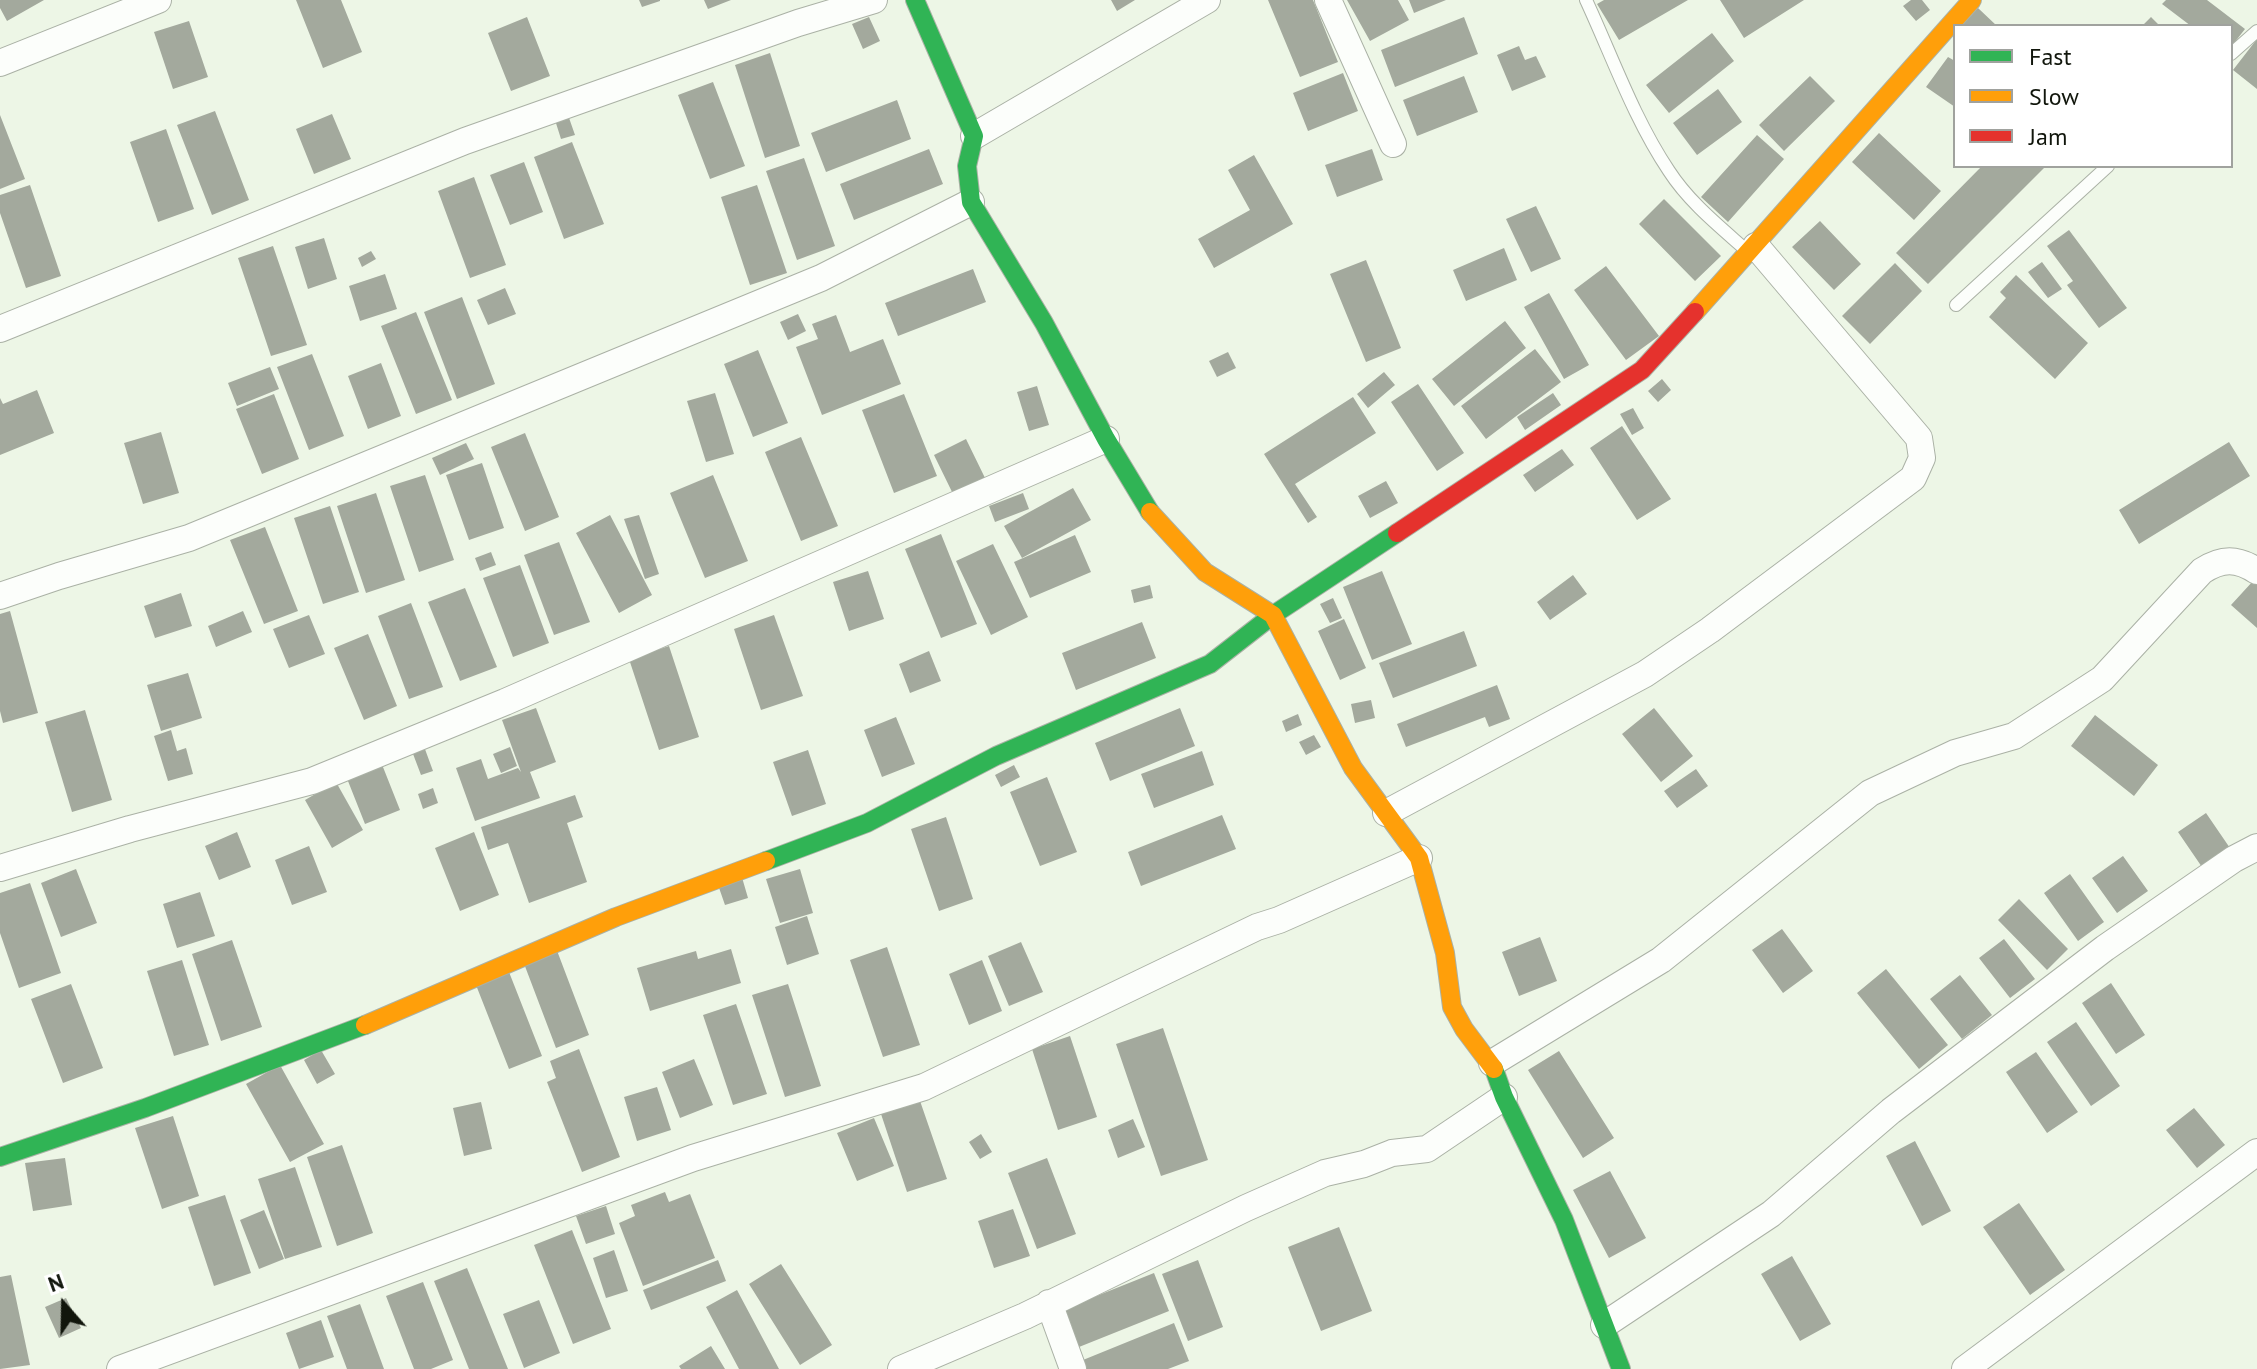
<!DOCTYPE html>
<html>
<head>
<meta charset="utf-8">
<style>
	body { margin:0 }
	#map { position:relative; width:2257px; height:1369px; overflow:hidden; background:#edf6e6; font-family:"PT Sans",sans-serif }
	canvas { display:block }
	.legend { position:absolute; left:1953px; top:24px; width:280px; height:144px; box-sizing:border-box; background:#fff; border:2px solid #a0a29e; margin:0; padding:10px 14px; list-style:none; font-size:24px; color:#11160c }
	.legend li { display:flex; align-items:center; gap:16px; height:40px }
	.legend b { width:40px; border:2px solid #a0a29e }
	.north { position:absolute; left:24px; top:1265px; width:80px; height:80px; -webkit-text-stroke:6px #fff; paint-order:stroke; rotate:340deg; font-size:22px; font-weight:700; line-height:32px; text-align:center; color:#11160c }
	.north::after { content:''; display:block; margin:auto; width:28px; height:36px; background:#11160c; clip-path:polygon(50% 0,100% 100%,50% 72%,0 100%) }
</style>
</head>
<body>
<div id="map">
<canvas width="2257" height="1369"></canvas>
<ul class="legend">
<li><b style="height:10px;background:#30b455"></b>Fast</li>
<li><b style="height:10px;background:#ff9f0a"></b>Slow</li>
<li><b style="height:10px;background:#e5322d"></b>Jam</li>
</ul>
<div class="north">N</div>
</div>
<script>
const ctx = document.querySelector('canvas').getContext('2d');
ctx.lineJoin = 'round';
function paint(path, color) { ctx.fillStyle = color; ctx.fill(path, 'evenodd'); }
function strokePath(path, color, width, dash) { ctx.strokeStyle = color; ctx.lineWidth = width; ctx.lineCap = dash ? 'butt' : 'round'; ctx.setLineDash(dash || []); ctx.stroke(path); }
paint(new Path2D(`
	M0,0H44L7,21L0,8Z
	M296,0H341L362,52L323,68Z
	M639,0H660V1L642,7Z
	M704,0H731L708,9Z
	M1111,0H1135L1117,11Z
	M1268,0H1313L1338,62L1300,77Z
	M1347,0H1398L1409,20L1370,41Z
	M1409,0H1446L1414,13Z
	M1604,0H1688L1619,40L1597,4Z
	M1720,0H1804L1744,38Z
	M1911,0H1922L1930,10L1916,21L1903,6Z
	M2166,0H2207L2245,29L2231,47V26H2191L2162,4Z
	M1978,8L1997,26H1961Z
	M527,17L550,76L511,91L488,33Z
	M869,17L880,41L863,49L852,24Z
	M1464,17L1478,54L1395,87L1381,50Z
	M2151,17L2160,26H2142Z
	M189,21L208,77L173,89L154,32Z
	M1712,33L1734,61L1669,113L1646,85Z
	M2257,39V89L2233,70Z
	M1519,46L1525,60L1536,56L1546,77L1512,91L1497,55Z
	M770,53L800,146L765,158L735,65Z
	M1948,57L1955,61V107L1926,87Z
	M1343,73L1358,111L1308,131L1293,93Z
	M1464,76L1478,112L1417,136L1403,100Z
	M1810,76L1835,101L1784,151L1759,125Z
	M713,82L745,166L710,179L678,95Z
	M1718,89L1742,122L1697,155L1673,123Z
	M897,100L911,139L826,172L811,133Z
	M215,111L249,200L212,215L177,125Z
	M332,114L351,159L314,174L296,129Z
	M0,115L25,179L0,189Z
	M568,115L575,135L561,139L555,120Z
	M166,129L194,209L158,222L130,142Z
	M1879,133L1941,191L1914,220L1852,162Z
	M1757,135L1784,159L1728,222L1701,197Z
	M572,142L604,224L564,239L534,157Z
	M929,149L943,184L854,220L840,184Z
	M1372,149L1383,180L1337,197L1325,165Z
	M1254,155L1293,224L1214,268L1198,239L1250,210L1228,170Z
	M804,158L835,246L797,260L766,171Z
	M524,162L543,212L510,225L490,175Z
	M1982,166H2046L1928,284L1896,253Z
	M474,177L506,265L470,278L438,191Z
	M30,185L61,276L26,288L0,213V195Z
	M757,185L787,273L750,285L721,197Z
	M1664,199L1721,256L1695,281L1639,224Z
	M1536,206L1561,259L1531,272L1506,219Z
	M1820,221L1861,264L1834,290L1792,247Z
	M2069,230L2127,308L2099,328L2067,285L2073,281L2047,246Z
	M324,238L337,279L308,289L295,247Z
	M273,246L307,345L271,356L238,258Z
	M1504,248L1517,280L1466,301L1453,270Z
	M371,251L376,259L362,267L358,258Z
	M1366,260L1401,348L1366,362L1330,274Z
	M2042,262L2062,289L2048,298L2028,272Z
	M1895,263L1922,291L1870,344L1842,316Z
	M1606,266L1659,336L1626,360L1574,290Z
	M973,269L986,302L898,336L885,303Z
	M385,274L397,309L360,321L349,286Z
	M2016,275L2088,343L2055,379L1989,317L2006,298L2000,292Z
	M505,288L516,314L488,325L477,300Z
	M1549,293L1589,365L1564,379L1524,307Z
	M462,297L495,384L457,399L424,312Z
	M416,312L452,400L416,414L381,326Z
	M798,314L806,331L788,340L780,322Z
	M836,315L850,352L883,339L901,384L822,415L796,347L818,339L812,324Z
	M1505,321L1526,348L1454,406L1432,379Z
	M1535,349L1561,382L1486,439L1461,406Z
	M758,350L788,423L753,437L724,364Z
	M1228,352L1236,368L1217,377L1209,361Z
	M312,354L344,436L309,450L277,367Z
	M381,363L401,416L368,429L348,376Z
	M270,367L279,389L237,406L228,383Z
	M1384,372L1395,385L1368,408L1357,394Z
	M1662,379L1671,390L1658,402L1648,391Z
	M1418,384L1464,453L1437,471L1391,402Z
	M1037,386L1049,425L1029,431L1017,392Z
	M37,390L54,433L0,455V398L3,404Z
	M715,393L734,454L706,462L687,401Z
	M1553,393L1561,405L1525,430L1517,417Z
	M274,394L299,459L262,474L236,409Z
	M904,394L937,476L894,493L862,410Z
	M1353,397L1376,433L1295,484L1317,517L1308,523L1264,454Z
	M1633,408L1644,428L1632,435L1620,414Z
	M1622,426L1671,499L1637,520L1590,448Z
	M161,432L179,493L143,504L124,443Z
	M525,433L559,517L525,531L491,447Z
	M801,437L838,526L801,541L765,452Z
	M966,439L986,480L954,496L934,455Z
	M2229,442L2250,476L2139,544L2119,510Z
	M466,443L474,459L440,475L432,458Z
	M1562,449L1574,465L1535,492L1523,475Z
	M482,463L504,528L469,540L446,475Z
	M425,475L454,560L419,572L390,486Z
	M713,475L748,561L705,578L670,493Z
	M1386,481L1398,503L1370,518L1358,496Z
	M1073,488L1091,520L1022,558L1004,526Z
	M376,493L405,580L366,593L337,506Z
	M1023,493L1029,509L995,522L989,506Z
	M330,506L359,592L323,604L294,518Z
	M610,515L652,595L619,613L576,533Z
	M639,515L659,574L645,579L624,519Z
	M265,527L298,611L264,624L230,540Z
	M941,534L977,624L941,638L905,549Z
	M1075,535L1091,572L1030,598L1014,562Z
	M559,542L590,622L554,635L524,555Z
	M993,544L1028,617L991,635L956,561Z
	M491,552L496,565L480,571L475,558Z
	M520,565L549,643L513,657L483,578Z
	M868,571L884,619L849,631L833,582Z
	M1382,571L1412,644L1372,660L1343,587Z
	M1573,575L1587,594L1550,620L1537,602Z
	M2253,581L2257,584V628L2231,605Z
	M1150,585L1153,598L1134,603L1131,590Z
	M465,588L497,667L460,681L428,602Z
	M181,593L192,626L155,638L144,606Z
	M1333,598L1342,618L1330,623L1320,604Z
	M411,603L443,687L409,699L378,616Z
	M10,611L38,713L3,723L0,711V614Z
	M243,611L252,632L216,647L208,626Z
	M309,615L325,654L289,668L273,629Z
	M774,615L803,696L761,710L734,629Z
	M1344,619L1366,668L1340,680L1318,631Z
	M1142,622L1156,658L1076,690L1062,653Z
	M1464,631L1477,666L1393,698L1379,663Z
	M368,634L397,706L364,720L334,648Z
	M669,646L699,737L659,750L629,659Z
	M929,651L941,681L910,693L899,664Z
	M188,673L202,718L161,731L147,685Z
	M1497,685L1510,719L1489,727L1485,717L1406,747L1397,724Z
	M1371,700L1375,718L1355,723L1351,704Z
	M536,708L556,762L530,772L540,798L475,821L456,768L481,759L488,779L518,768L521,772L502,720Z
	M1180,708L1195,746L1110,781L1095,743Z
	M1654,708L1693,756L1661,782L1622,734Z
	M85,710L112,800L72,812L45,722Z
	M1298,714L1302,725L1286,732L1282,721Z
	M2095,715L2158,765L2134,796L2071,746Z
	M896,717L915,764L882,777L864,730Z
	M171,730L177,751L186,748L193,774L168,781L154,736Z
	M1314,735L1321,747L1306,755L1299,742Z
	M422,741L433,771L421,775L410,746Z
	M510,747L517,766L501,773L493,754Z
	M808,750L826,804L792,816L773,762Z
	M1202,751L1214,785L1154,808L1141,774Z
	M381,762L400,810L365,824L346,776Z
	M1014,765L1020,777L1001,787L995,775Z
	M1696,769L1708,786L1677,808L1664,791Z
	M1047,777L1077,852L1040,866L1010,792Z
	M336,782L363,830L332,848L305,800Z
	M433,788L438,803L423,809L418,794Z
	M575,795L583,817L567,823L587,882L529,903L508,843L488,850L481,827Z
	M2206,813L2232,851L2204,870L2178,832Z
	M1222,815L1236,849L1141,886L1128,852Z
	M946,817L973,899L939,911L911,829Z
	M237,832L251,867L219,880L205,846Z
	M474,832L499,895L460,911L435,848Z
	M309,846L327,892L292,905L275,860Z
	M2123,856L2148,891L2117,913L2092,878Z
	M76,869L97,923L61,937L41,883Z
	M800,869L813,913L780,923L766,879Z
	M741,874L748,898L725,905L717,882Z
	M2070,874L2104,922L2078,941L2044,893Z
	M30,883L61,973L19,988L0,933V893Z
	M200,892L215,936L177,948L163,904Z
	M2019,899L2068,949L2047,970L1998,920Z
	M807,916L819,954L787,965L775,927Z
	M1782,929L1813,971L1783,993L1752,950Z
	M1540,937L1557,981L1519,996L1502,952Z
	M2004,939L2035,979L2010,998L1979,958Z
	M232,940L262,1027L221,1041L192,954Z
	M1021,942L1043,992L1009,1006L988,956Z
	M887,947L920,1045L883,1057L850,960Z
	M556,948L589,1035L556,1048L523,961Z
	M731,949L741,983L650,1011L637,968L696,951L698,959Z
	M182,960L209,1045L174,1056L147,971Z
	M982,960L1002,1011L969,1025L949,974Z
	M1886,969L1948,1045L1919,1069L1857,993Z
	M509,972L542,1056L509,1069L476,985Z
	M1960,975L1992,1015L1962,1039L1930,999Z
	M2111,983L2145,1035L2116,1054L2082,1003Z
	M71,984L103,1068L63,1083L31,999Z
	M788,984L821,1086L785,1097L752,995Z
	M736,1004L767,1094L733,1105L703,1015Z
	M2076,1022L2120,1086L2091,1106L2047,1042Z
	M1163,1028L1208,1160L1161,1176L1116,1044Z
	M1070,1036L1097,1117L1058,1130L1032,1049Z
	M579,1049L620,1157L582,1172L547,1082L556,1078L550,1061Z
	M321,1050L335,1074L317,1084L304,1060Z
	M1559,1051L1614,1138L1583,1158L1528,1070Z
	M2036,1052L2078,1112L2047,1133L2006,1072Z
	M694,1059L713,1105L680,1118L662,1072Z
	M280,1065L324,1144L290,1162L246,1084Z
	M657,1087L671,1130L637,1141L624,1097Z
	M919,1098L947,1179L907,1192L880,1111Z
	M481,1102L492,1149L464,1156L453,1108Z
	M2194,1108L2225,1145L2197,1168L2166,1130Z
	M173,1116L199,1196L162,1209L135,1128Z
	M874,1118L894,1166L857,1181L837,1133Z
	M1133,1119L1145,1147L1118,1158L1108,1130Z
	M981,1134L992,1152L980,1159L969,1142Z
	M1915,1141L1951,1211L1922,1226L1886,1156Z
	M342,1145L373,1233L337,1246L307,1157Z
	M65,1158L72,1205L33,1211L25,1163Z
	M1047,1158L1076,1234L1037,1249L1008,1173Z
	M295,1167L322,1247L285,1259L258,1179Z
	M1610,1171L1646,1238L1609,1258L1573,1190Z
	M665,1192L669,1202L690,1194L715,1258L643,1286L619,1223L635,1216L631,1205Z
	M225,1195L251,1273L214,1286L188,1207Z
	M2019,1203L2065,1270L2030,1295L1983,1227Z
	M606,1206L615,1234L586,1244L576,1216Z
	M1013,1209L1030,1256L994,1268L978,1221Z
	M264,1210L284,1259L259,1269L240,1220Z
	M1339,1227L1372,1311L1321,1331L1288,1247Z
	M572,1230L611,1329L573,1344L534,1245Z
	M614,1250L628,1291L606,1298L593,1258Z
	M1792,1256L1831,1324L1800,1341L1761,1274Z
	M718,1260L726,1281L651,1310L643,1290Z
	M1198,1260L1223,1327L1188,1341L1162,1274Z
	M781,1264L832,1345L800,1365L749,1284Z
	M467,1268L508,1369H469L434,1281Z
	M1154,1273L1169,1311L1079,1347L1064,1309Z
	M11,1275L30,1365L0,1369V1277Z
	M423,1282L453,1360L431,1369H414L386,1296Z
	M737,1290L779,1369H739L706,1307Z
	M66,1298L81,1328L59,1338L45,1307Z
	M539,1300L560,1353L524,1368L503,1314Z
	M360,1304L384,1369H347L327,1316Z
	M321,1320L334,1357L299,1369L286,1333Z
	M1174,1323L1189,1361L1168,1369H1086L1083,1360Z
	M711,1346L725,1369H681L679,1366Z`), '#a3a99d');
const lane = new Path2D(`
	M1586,0C1612,56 1634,119 1669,171C1689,202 1719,226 1746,250
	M2231,54L2257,31
	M1956,305L2108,166`);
const street = new Path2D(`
	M1328,0L1393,144
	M0,63L158,0
	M974,136L1207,0
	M0,329L465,141L798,23L874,0
	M0,596L59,576L189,538L821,278L971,202
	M1386,813L1645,674L1710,630L1913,478L1922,458L1919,438L1756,246
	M0,868L130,829L312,781L505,702L1106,439
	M1492,1063L1661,960L1870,793L1955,753L2014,736L2102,679L2202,571C2222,558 2237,558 2257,571
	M1049,1303L1073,1369
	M1604,1325L1771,1214L1891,1111L2105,948L2234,859L2257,847
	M120,1369L693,1158L924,1087L1257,927L1279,920L1419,858
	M901,1369L1025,1316L1246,1208L1325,1173L1364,1164L1392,1153L1427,1149L1504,1097
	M1965,1369L2257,1152`);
const fast = new Path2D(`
	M915,0L974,136L967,166L971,202L1044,323L1106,439L1150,512
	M766,861L867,823L996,756L1210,664L1273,615L1397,533
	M1494,1069L1504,1097L1564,1220L1621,1369
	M0,1157L145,1108L365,1025`);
const slow = new Path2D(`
	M1695,312L1972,0
	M1150,512L1205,572L1273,615L1353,768L1419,858L1445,953L1452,1007L1464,1029L1494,1069
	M365,1025L616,917L766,861`);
const jam = new Path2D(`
	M1397,533L1642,370L1695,312`);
strokePath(lane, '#aab1a5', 14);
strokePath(street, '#aab1a5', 28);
strokePath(fast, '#aab1a5', 20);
strokePath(slow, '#aab1a5', 20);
strokePath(jam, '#aab1a5', 20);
strokePath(lane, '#fcfefb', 12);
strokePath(street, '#fcfefb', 26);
strokePath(fast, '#30b455', 18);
strokePath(slow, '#ff9f0a', 18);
strokePath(jam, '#e5322d', 18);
</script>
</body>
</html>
